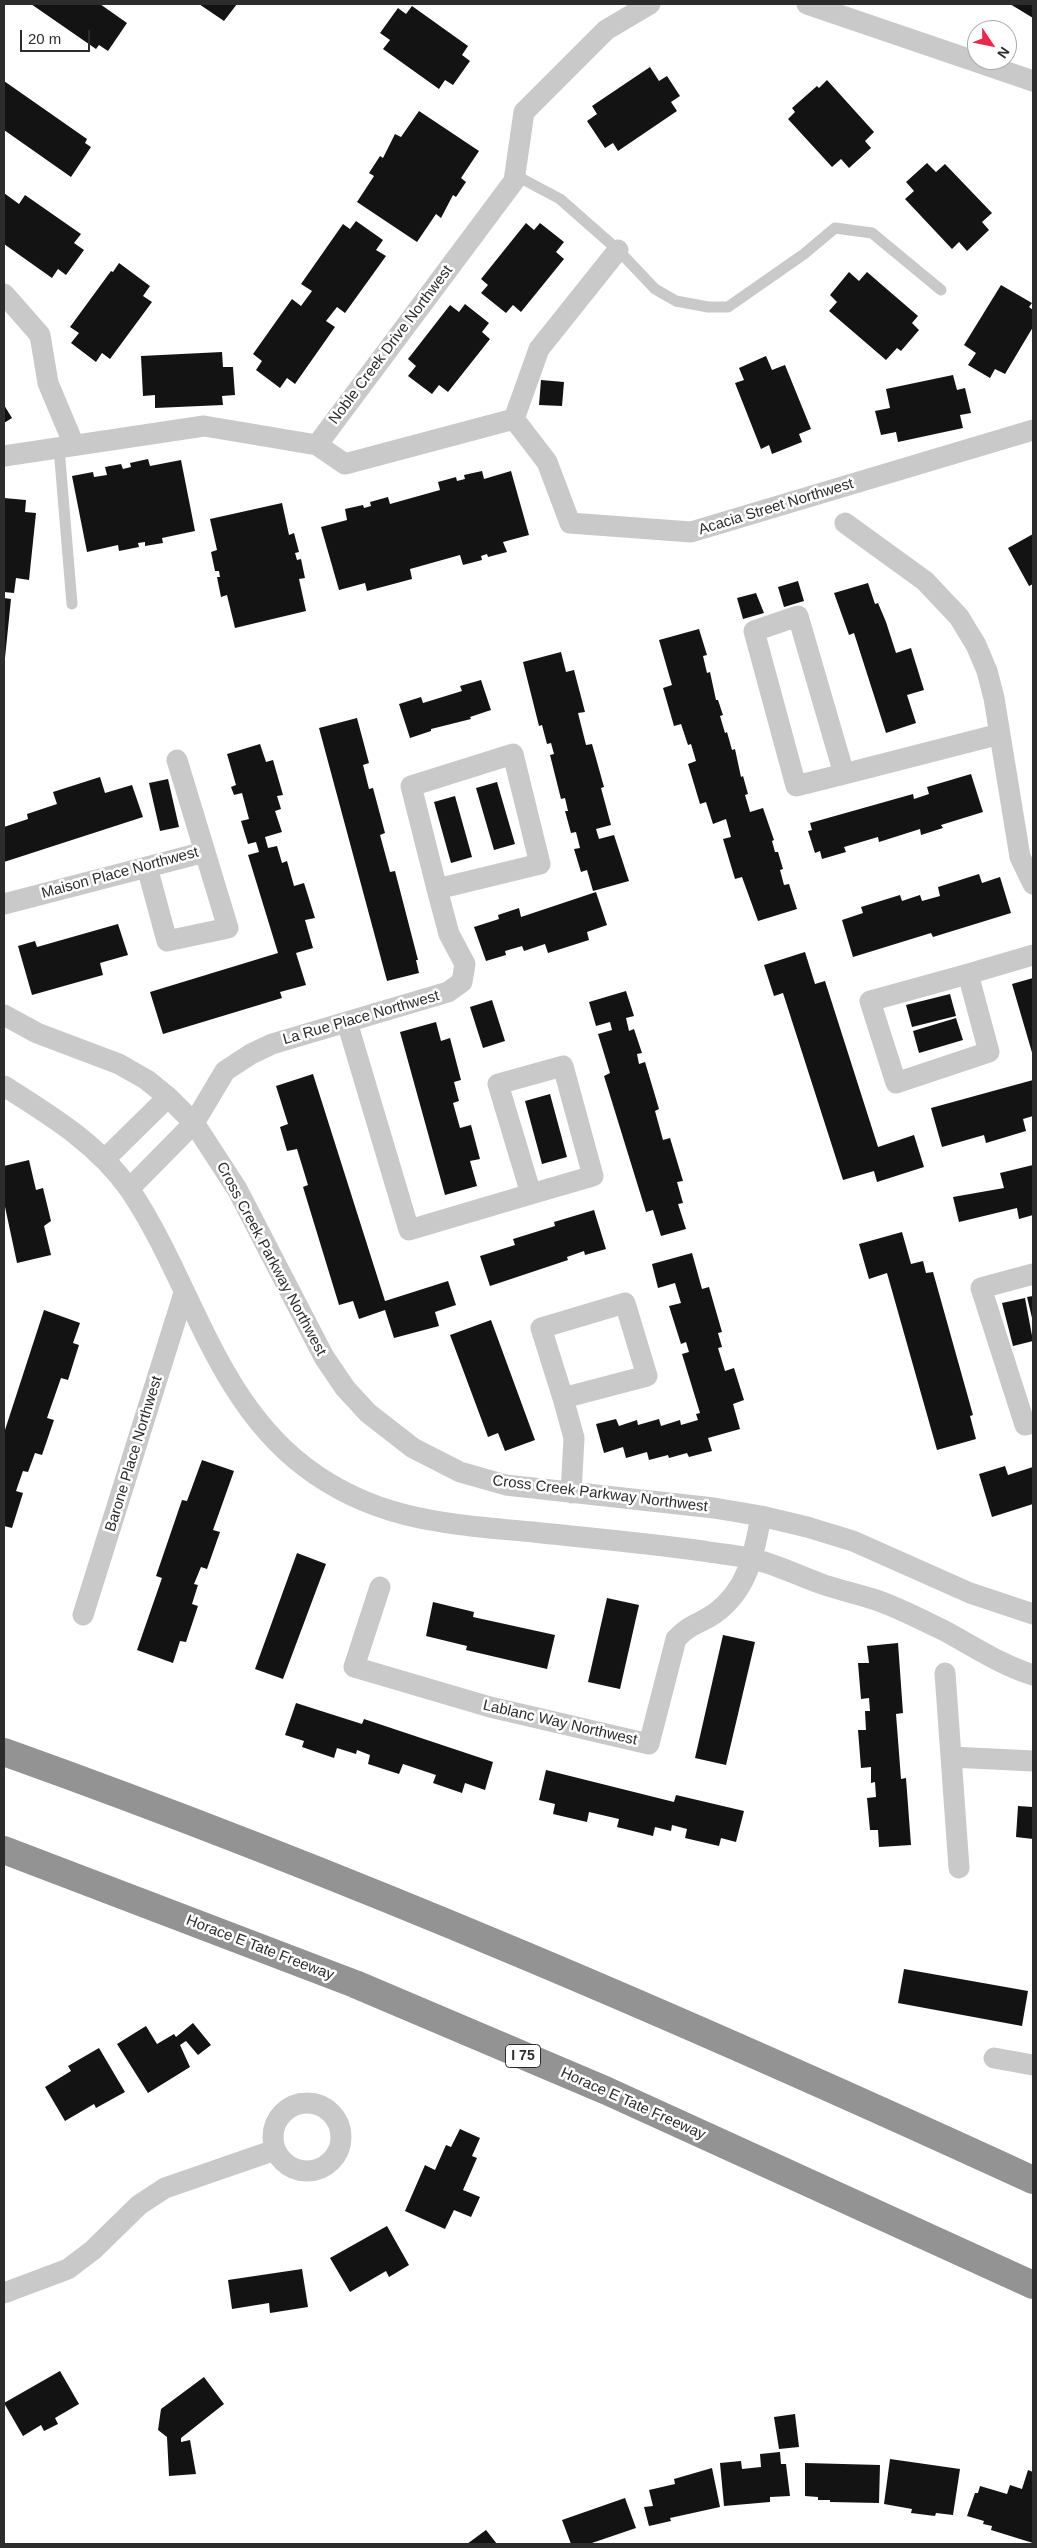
<!DOCTYPE html>
<html>
<head>
<meta charset="utf-8">
<style>
	body { margin:0 }
	#map { position:relative; width:1037px; height:2548px; overflow:hidden; background:#fff; font-family:Helvetica,sans-serif }
	canvas { display:block }
	.frame { position:absolute; inset:0; border:5px solid #2c2c2c; pointer-events:none }
	.north { position:absolute; left:967px; top:20px; width:50px; height:50px; box-sizing:border-box; background:#fff; border:1px solid #ababab; border-radius:50%; rotate:124deg; font-size:14px; font-weight:700; line-height:20px; text-align:center; color:#2c2c2c }
	.north::after { content:''; display:block; margin:auto; width:18px; height:22px; background:#ea2849; clip-path:polygon(50% 0,100% 100%,50% 72%,0 100%) }
	.scale { position:absolute; left:20px; top:30px; width:70px; height:22px; box-sizing:border-box; border:2px solid #2c2c2c; border-top:0; padding-left:6px; font-size:15px; line-height:18px; white-space:nowrap; color:#2c2c2c; -webkit-text-stroke:4px #fff; paint-order:stroke }
</style>
</head>
<body>
<div id="map">
<canvas width="1037" height="2548"></canvas>
<div class="frame"></div>
<div class="north">N</div>
<div class="scale">20 m</div>
</div>
<script>
const ctx = document.querySelector('canvas').getContext('2d');
ctx.lineJoin = 'round';
function paint(path, color) { ctx.fillStyle = color; ctx.fill(path, 'evenodd'); }
function strokePath(path, color, width, dash) { ctx.strokeStyle = color; ctx.lineWidth = width; ctx.lineCap = dash ? 'butt' : 'round'; ctx.setLineDash(dash || []); ctx.stroke(path); }
function label(font, color, halo, rows, align = 'center') {
  ctx.font = font + ' Helvetica,sans-serif'; ctx.lineWidth = 5; ctx.setLineDash([]); ctx.textBaseline = 'middle'; ctx.strokeStyle = halo; ctx.fillStyle = color; for (const [text, x, y, turn = 0] of rows) {
    ctx.save(); ctx.translate(x, y); ctx.rotate((+turn || 0) * Math.PI / 180); ctx.textAlign = isNaN(turn) ? turn : align; if (halo) ctx.strokeText(text, 0, 0); ctx.fillText(text, 0, 0); ctx.restore();
  }
}
paint(new Path2D(`
	M31,4H100L127,23L108,51L99,45L96,49Z
	M199,4H237L224,21Z
	M1010,4H1033V18Z
	M412,6L468,46L462,55L470,61L453,85L445,80L439,89L383,49L390,40L380,33L398,8L406,14Z
	M650,67L659,81L667,76L680,96L671,102L677,111L618,151L613,143L605,148L587,121L597,114L592,106Z
	M827,80L874,132L865,141L871,148L849,168L841,159L832,167L788,119L795,112L792,108L817,86L819,88Z
	M4,81L87,139L85,143L91,147L71,177L4,130Z
	M419,111L479,151L461,178L466,182L456,197L453,195L441,218L436,214L417,242L357,202L374,176L369,173L380,156L383,158L395,134L401,137Z
	M927,163L936,172L945,164L992,213L982,222L989,230L967,251L959,242L952,249L905,199L914,191L906,182Z
	M4,193L19,204L25,195L81,234L74,243L84,250L66,275L58,269L52,278L4,244Z
	M356,221L383,240L376,250L386,256L345,313L337,307L326,321L335,327L295,384L287,378L280,388L256,370L262,361L253,354L292,299L301,306L312,291L301,284L343,224L350,229Z
	M526,223L534,230L540,223L564,242L556,252L564,259L521,312L513,305L506,313L481,293L488,285L481,279Z
	M119,263L150,286L143,296L152,302L110,359L102,353L96,362L71,343L79,333L70,327L111,271L113,272Z
	M849,272L859,281L867,272L918,316L912,323L919,330L901,351L897,348L886,360L829,311L837,302L830,295Z
	M1001,285L1032,303L1029,307L1033,310V327L1005,374L995,369L990,378L968,365L976,353L964,345Z
	M465,304L489,323L482,332L490,339L448,392L439,385L432,394L408,376L416,366L408,359L450,305L459,312Z
	M222,352L223,367H233L235,395L222,396L223,405L155,408V395L143,396L141,356Z
	M766,356L772,370L785,365L811,429L799,434L802,442L772,454L769,445L761,449L735,383L744,380L739,368Z
	M953,375L957,390L965,388L971,413L960,415L963,428L898,442L896,432L881,435L875,411L890,408L886,389Z
	M541,380L564,382L562,406L539,405Z
	M4,405L12,418L4,423Z
	M148,459L150,466L181,460L195,531L162,538L163,543L145,546V542L138,543L139,547L119,551L118,545L87,552L72,476L93,472L94,477L107,475L105,467L121,464L123,469L131,467L130,463Z
	M482,471L484,479L511,471L529,535L503,542L507,552L488,557L487,554L481,556L482,560L463,565L460,555L410,569L412,579L367,591L365,583L339,590L321,527L347,520L345,509L363,505L364,508L371,506L370,502L388,497L390,504L440,490L438,482L456,477L457,481L465,479L464,475Z
	M4,498L26,500L25,512L36,513L29,580L16,578L14,593L4,592Z
	M282,503L289,535L294,533L299,552L295,553L297,560L301,559L305,578L299,579L306,611L235,628L227,595L221,597L217,577H220L219,571H215L211,552L217,550L210,519Z
	M1033,534V584L1029,586L1008,548Z
	M798,581L804,601L784,607L778,587Z
	M868,583L875,604L878,603L886,622L896,653L911,648L924,690L907,695L916,723L886,733L854,633L849,635L834,593Z
	M756,593L764,613L743,619L737,598Z
	M4,598L11,599L5,658H4Z
	M699,629L707,655L703,656L707,673L710,672L716,700H718L723,715L720,716L725,733L727,732L732,750L735,749L741,777L743,776L748,794L745,795L750,812L763,808L774,840L772,841L775,852H778L783,869L780,870L784,885L789,884L797,909L758,921L742,877L735,879L723,839L731,837L726,819L713,824L706,802L700,804L688,764L696,761L691,744L688,745L681,724L674,726L663,688L672,685L659,640Z
	M561,652L566,672L574,670L585,712L578,713L586,745L592,744L604,787L601,788L611,825L596,829L599,839L614,835L629,881L593,891L587,870L581,872L574,849L580,848L576,832L571,833L565,811H568L565,798L561,799L550,755L554,754L551,743L547,744L542,725L539,726L523,662Z
	M481,680L491,710L470,717L471,719L431,729V731L410,738L399,704L421,697L423,703L462,691L460,686Z
	M357,718L369,763L363,765L369,789L373,788L385,833L380,835L390,872L395,871L418,960H416L419,973L387,981L319,728Z
	M260,744L266,762L273,760L283,795L277,796L281,809L275,811L282,832L265,837L268,848L277,846L282,863L287,861L294,886L304,883L315,918L305,920L313,948L296,953L306,985L280,992L282,998L163,1034L150,992L278,953L248,855L259,852L256,842L248,844L241,821L249,819L242,793L234,795L231,787L236,785L227,754Z
	M971,774L983,812L941,825L943,828L921,835L920,829L879,842L878,837L844,847L846,852L822,859L820,851L815,853L808,831L812,830L810,823L913,794L914,799L929,794L927,787Z
	M100,777L105,793L132,785L143,817L4,862V827L28,819L27,814L57,804L53,792Z
	M168,779L179,827L160,831L149,783Z
	M497,782L515,844L494,850L476,788Z
	M455,796L472,857L451,863L434,802Z
	M979,874L982,883L1000,877L1011,913L933,937L931,933L853,957L842,920L863,913L861,907L900,895L902,901L920,895L922,901L940,896L938,887Z
	M596,892L607,925L587,932L589,940L548,953L545,944L524,951L522,946L505,951L506,955L486,961L474,927L499,919L498,915L519,908L521,917Z
	M118,924L128,955L100,963L103,975L32,995L18,946L35,941L37,947Z
	M805,952L815,984L825,981L878,1147L914,1135L924,1167L877,1182L874,1171L843,1180L783,993L774,996L764,965Z
	M1033,978V1056L1012,984Z
	M626,991L634,1016L626,1018L629,1031L634,1029L642,1053L637,1054L639,1064L645,1062L659,1109L655,1111L663,1140L670,1138L683,1181L677,1182L683,1203L678,1204L686,1229L661,1236L653,1210L646,1212L604,1076L610,1073L598,1034L612,1030L610,1022L596,1026L589,1002Z
	M950,994L956,1016L912,1027L906,1005Z
	M492,1000L505,1041L483,1048L470,1007Z
	M956,1018L963,1040L919,1053L913,1031Z
	M436,1022L441,1041L450,1038L461,1080L454,1082L459,1101L453,1103L460,1128L471,1125L480,1159L470,1161L477,1186L445,1195L400,1032Z
	M313,1074L385,1301L448,1281L456,1305L435,1312L439,1326L394,1338L385,1310L359,1319L353,1301L339,1305L303,1187L308,1185L297,1149L287,1151L280,1127L288,1124L276,1086Z
	M1033,1080V1116L1023,1119L1026,1131L986,1143L984,1135L942,1147L931,1108Z
	M550,1094L567,1157L542,1164L525,1101Z
	M29,1160L36,1190L43,1188L51,1221L44,1226L51,1255L17,1263L4,1202V1166Z
	M1033,1165V1215L1019,1219L1017,1208L959,1222L953,1197L1004,1188L1000,1173Z
	M594,1210L606,1249L585,1255L584,1251L567,1257L568,1260L490,1286L480,1256L515,1245L513,1239L555,1226L554,1222Z
	M902,1232L911,1264L923,1261L926,1273L933,1272L973,1415L970,1416L976,1439L937,1450L887,1273L869,1279L859,1244Z
	M692,1253L702,1289L709,1287L722,1332L718,1333L722,1347L718,1348L725,1371L734,1368L744,1400L733,1404L740,1429L708,1438L712,1451L689,1457L687,1453L669,1458L668,1455L649,1460L647,1452L626,1458L623,1447L604,1453L596,1424L616,1419L619,1426L637,1420L638,1425L659,1419L661,1426L680,1420L681,1425L698,1420L696,1414L700,1413L682,1354L689,1352L686,1342L681,1344L669,1306L681,1303L675,1283L658,1288L652,1264Z
	M1033,1296V1322L1027,1297Z
	M1025,1298L1033,1341L1013,1346L1002,1303Z
	M44,1310L80,1323L73,1343L79,1345L68,1380L61,1378L47,1418L54,1420L42,1455L35,1453L28,1472L23,1471L16,1491L23,1493L12,1528L4,1526V1433Z
	M491,1320L535,1440L505,1451L498,1433L488,1437L450,1335Z
	M202,1460L234,1471L213,1530L220,1532L207,1569L201,1567L194,1584L198,1585L192,1604L198,1606L186,1642L180,1641L173,1663L137,1650L162,1578L156,1576L182,1500L187,1501Z
	M1005,1466L1008,1475L1033,1467V1504L992,1517L979,1474Z
	M297,1553L326,1564L283,1679L255,1669Z
	M607,1598L639,1605L620,1689L588,1682Z
	M433,1602L474,1612L473,1617L555,1635L547,1669L466,1650L467,1646L426,1636Z
	M723,1635L755,1642L726,1765L695,1758Z
	M898,1643L903,1713L896,1714L901,1779L906,1778L911,1845L879,1847L878,1830H870L867,1798L876,1797L875,1782L871,1783V1767L861,1768L858,1730H866L865,1711H870L869,1698L861,1699L858,1663H869L867,1646Z
	M296,1703L362,1724L364,1719L493,1762L485,1790L465,1783L462,1793L433,1783L436,1775L403,1764L399,1774L368,1764L370,1755L357,1750L356,1754L337,1748L334,1758L302,1747L304,1741L285,1735Z
	M546,1770L674,1802L676,1795L744,1811L736,1842L721,1838L719,1846L685,1838L687,1829L672,1825L671,1831L655,1827L653,1836L617,1827L619,1819L589,1812L587,1822L553,1814L555,1804L539,1800Z
	M1018,1806L1033,1807V1839L1016,1837Z
	M904,1969L1028,1991L1022,2026L898,2003Z
	M193,2023L211,2045L198,2055L186,2041L180,2045L190,2067L148,2093L117,2044L146,2026L157,2044L174,2034L176,2037Z
	M99,2048L125,2092L96,2108L94,2104L65,2121L45,2087L71,2071L68,2066Z
	M460,2129L480,2138L472,2156L477,2158L463,2190L480,2197L471,2217L454,2210L445,2229L405,2211L425,2165L435,2170L446,2145L451,2147Z
	M387,2226L409,2265L389,2277L386,2271L350,2292L330,2258Z
	M302,2269L308,2307L270,2313L269,2303L232,2309L228,2280Z
	M60,2371L79,2404L55,2418L58,2424L44,2431L41,2425L23,2436L4,2403Z
	M204,2377L224,2404L181,2438V2442L190,2440L196,2474L169,2476L167,2437L158,2430L161,2409Z
	M795,2414L799,2447L779,2449L774,2417Z
	M780,2452L781,2464H786L790,2496L770,2497V2502L724,2506L720,2463L741,2461L742,2469L761,2467L760,2454Z
	M890,2459L960,2469L953,2515L936,2513L935,2516L911,2513L912,2509L884,2504Z
	M805,2463L880,2465L879,2503L830,2502V2500H818V2497L805,2496Z
	M712,2468L720,2507L670,2518L671,2521L649,2526L644,2507L653,2506L649,2490L675,2484L674,2479Z
	M1028,2470L1033,2472V2543L991,2530L992,2526L983,2524L984,2521L967,2516L975,2493H978L980,2486L1007,2494L1010,2485L1022,2489Z
	M625,2498L636,2528L589,2544H571L562,2520Z
	M486,2530L497,2544H467Z`), '#131313');
strokePath(new Path2D(`
	M515,175L560,199L618,250L655,289L676,301L708,307H728L804,254L835,228L872,233L941,290
	M59,448L72,604`), '#c9c9c9', 11);
strokePath(new Path2D(`
	M807,4L1033,81
	M4,294L40,335L48,383L74,445
	M514,419L539,349L618,250
	M317,445L514,181L524,112L606,30L650,4
	M4,456L204,426L317,445L345,464L514,419L547,462L570,523L691,532L1033,430
	M845,523L925,581L959,617L976,645L987,671L994,698L1020,857L1033,884
	M798,616L844,774L796,786L754,631Z
	M513,754L540,864L437,889L411,786Z
	M844,774L1000,734
	M147,867L167,941L228,928L177,760
	M4,904L205,852
	M968,974L989,1052L896,1083L870,1001Z
	M968,974L1033,955
	M4,1015L37,1033L119,1064L147,1080L168,1097L194,1123L237,1189L324,1357L345,1388L368,1413L413,1448L460,1472L506,1485L714,1508L761,1516L807,1527L853,1541L970,1593L1033,1614
	M347,1022L409,1230L531,1194
	M563,1066L593,1176L531,1194L498,1084Z
	M4,1086C50,1115 98,1144 130,1190C191,1281 214,1398 305,1467C376,1521 448,1524 533,1532C589,1538 646,1543 703,1551C719,1554 737,1555 753,1559C775,1564 797,1575 819,1583C838,1590 859,1594 879,1601C901,1609 922,1620 943,1630C973,1646 1001,1665 1033,1675
	M105,1159L168,1097
	M129,1189L194,1123L225,1071L251,1054L272,1044L448,992L462,982L465,964L449,934L437,889
	M1033,1274L981,1288L1025,1425L1033,1423
	M625,1303L647,1376L563,1398L541,1328Z
	M563,1398L574,1438L571,1493
	M380,1587L354,1667L490,1707L649,1744L676,1639C691,1623 698,1625 714,1614C748,1590 754,1554 761,1516
	M83,1615L184,1293
	M945,1673L959,1868
	M951,1757L1033,1761
	M994,2058L1033,2065
	M273 2137a34 34 0 1 1 68 0a34 34 0 1 1-68 0Z
	M4,2293L68,2269L93,2250L139,2205L165,2188L275,2150`), '#c9c9c9', 21);
strokePath(new Path2D(`
	M4,1752C354,1877 695,2025 1033,2180
	M4,1850L355,1984L607,2091L1033,2285`), '#939393', 28);
for (const [x, y, w] of [
	[523,2056,35]
]) { const box = new Path2D(); box.roundRect(x - w / 2, y - 11.5, w, 23, 4); ctx.fillStyle = '#fff'; ctx.fill(box); strokePath(box, '#2c2c2c', 1); }
label('bold 14px', '#2c2c2c', null, [
	["I 75",523,2056]
]);
label('15px', '#2c2c2c', '#fff', [
	["Noble Creek Drive Northwest",391,345,-53],
	["Acacia Street Northwest",776,507,-17],
	["Maison Place Northwest",120,873,-15],
	["La Rue Place Northwest",361,1018,-16],
	["Cross Creek Parkway Northwest",271,1259,62],
	["Barone Place Northwest",134,1454,-73],
	["Cross Creek Parkway Northwest",600,1494,7],
	["Lablanc Way Northwest",560,1723,13],
	["Horace E Tate Freeway",260,1948,21],
	["Horace E Tate Freeway",633,2104,24]
]);
</script>
</body>
</html>
